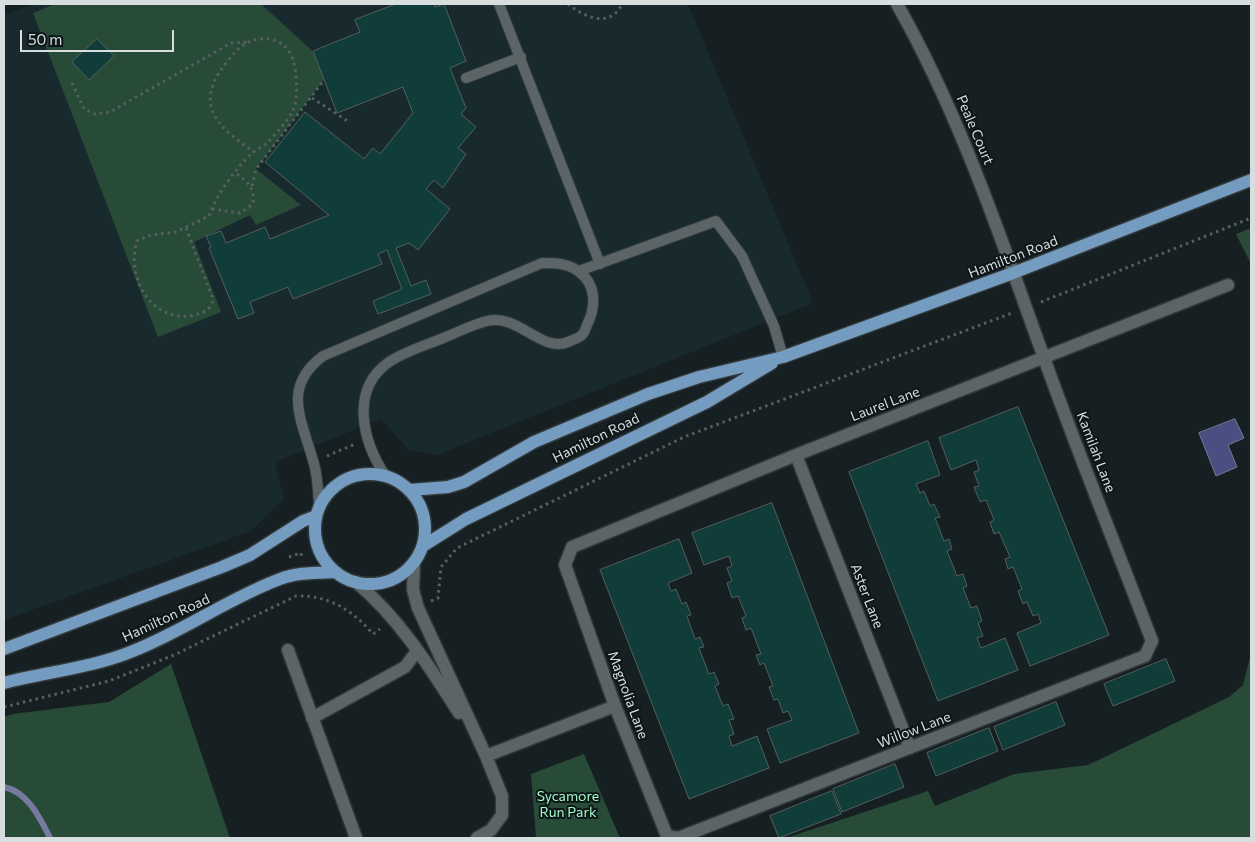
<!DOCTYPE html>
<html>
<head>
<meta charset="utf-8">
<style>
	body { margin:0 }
	#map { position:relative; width:1255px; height:842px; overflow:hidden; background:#161f21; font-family:Commissioner,sans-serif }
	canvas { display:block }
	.frame { position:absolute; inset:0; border:5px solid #d8dee0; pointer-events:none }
	.scale { position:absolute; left:20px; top:30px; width:154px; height:22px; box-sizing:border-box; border:2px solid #d8dee0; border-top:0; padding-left:6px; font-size:15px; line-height:18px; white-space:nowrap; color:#d8dee0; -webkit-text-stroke:4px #0d1618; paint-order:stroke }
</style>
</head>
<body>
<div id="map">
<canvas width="1255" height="842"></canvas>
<div class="frame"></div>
<div class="scale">50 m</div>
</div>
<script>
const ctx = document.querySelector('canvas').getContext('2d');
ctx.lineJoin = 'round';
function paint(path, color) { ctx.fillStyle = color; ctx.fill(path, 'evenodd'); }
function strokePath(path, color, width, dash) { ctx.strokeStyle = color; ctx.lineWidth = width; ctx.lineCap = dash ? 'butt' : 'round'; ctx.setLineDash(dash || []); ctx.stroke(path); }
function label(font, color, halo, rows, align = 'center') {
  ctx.font = font + ' Commissioner,sans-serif'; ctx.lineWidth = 4; ctx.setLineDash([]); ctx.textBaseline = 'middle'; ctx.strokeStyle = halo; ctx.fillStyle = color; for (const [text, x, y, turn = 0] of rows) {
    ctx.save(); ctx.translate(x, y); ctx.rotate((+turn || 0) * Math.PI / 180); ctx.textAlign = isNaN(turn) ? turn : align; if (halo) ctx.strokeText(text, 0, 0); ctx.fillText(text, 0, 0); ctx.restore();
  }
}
paint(new Path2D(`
	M32,4H688L813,303L437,455L409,450L381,419L275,462L284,499L251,531L4,620V15Z`), '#192a2f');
paint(new Path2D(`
	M55,4H261L332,69L256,169L301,205L256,225L250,215L194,242L221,312L158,337L33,13Z
	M1251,228V264L1236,234Z
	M1251,653V838H786L928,791L935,806L1014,774L1088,765L1229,697L1243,685Z
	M171,664L230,838H4V717L13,714L109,702Z
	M584,754L620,838H536L531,774Z`), '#284b37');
const water = new Path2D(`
	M1235,419L1244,438L1228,445L1237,467L1216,476L1199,433Z`);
paint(water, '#4a4f81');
strokePath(water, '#757a9e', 1);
strokePath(new Path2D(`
	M4,787C28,792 40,818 50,838`), '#757a9e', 6);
const building = new Path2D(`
	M396,4H434L435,7L444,4L466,61L450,68L466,108L461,114L476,127L458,148L466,154L443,188L434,180L426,189L450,209L418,250L409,243L396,248L411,286L426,280L431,294L378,314L373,301L402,289L387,250L378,254L382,264L293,299L288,287L250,302L254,313L238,319L209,248L211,247L206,236L221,231L226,243L265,227L270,239L329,215L265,162L305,112L364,159L373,148L380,154L413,113L403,87L337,113L313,51L360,32L355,20Z
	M97,39L114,56L89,80L72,62Z
	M1018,407L1109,635L1030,666L1017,633L1041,623L1038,614L1033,616L1027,602L1023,604L1018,591L1022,589L1013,567L1008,569L1005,559L1010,557L999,532L994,534L990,522L994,520L986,500L980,502L974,487L979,486L974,472L979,470L976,460L951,470L939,438Z
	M928,441L940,475L916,484L920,493L924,491L930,506L934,504L940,517L935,518L944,541L949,539L952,549L947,551L957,576L963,574L967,586L963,588L971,608L977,606L982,621L978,623L983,636L977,638L981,648L1005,638L1018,670L938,701L849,472Z
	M772,503L859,733L780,763L767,729L792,720L788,711L783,713L778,699L774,700L769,687L773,686L764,663L760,665L756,655L761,654L751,628L746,630L742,618L746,616L738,596L732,598L727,583L732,581L727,568L732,566L729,556L704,565L692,533Z
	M679,539L692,573L668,583L671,591L676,589L682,604L686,602L691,615L687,616L695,639L700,637L704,647L699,648L709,674L714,672L719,684L715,686L723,706L728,704L734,719L729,720L734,734L729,736L732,746L757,736L769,768L689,799L600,570Z
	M1166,659L1175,681L1113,706L1104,684Z
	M1056,702L1065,725L1003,750L994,727Z
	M989,728L998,751L936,776L927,753Z
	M895,764L904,787L842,812L833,789Z
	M832,791L841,814L779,838L770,816Z`);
paint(building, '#103d39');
strokePath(building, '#545f5e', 1);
const service = new Path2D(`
	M499,4L600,264
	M466,78L521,57
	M579,271L716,221L742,256L774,326L783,357
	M319,506C318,492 318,477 314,464C303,422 280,388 323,356L542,263C555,263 567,263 578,271C597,284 596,307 587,325C586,328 584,333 582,335C579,338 572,340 568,342C541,353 518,313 487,321C471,325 456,333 441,339C423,346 404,352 389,362C349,390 363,442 385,475`);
const minor = new Path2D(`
	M796,455L910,748
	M414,563L413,590L418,608L486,756L502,796V815L491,830L477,838
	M356,582C399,618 429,666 459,713
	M288,650L356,838
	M312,718L405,667L417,651
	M486,756L615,706
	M678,838L1145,656L1152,641C1116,546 1077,451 1043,355C1000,236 960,115 897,4
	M678,838L667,836L615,706L565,565L572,547L796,455L1228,285`);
const primary = new Path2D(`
	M315 529a55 55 0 1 1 110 0a55 55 0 1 1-110 0Z
	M410,490L448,487L464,482L534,442L648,394L699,377L783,357L1013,273L1251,180
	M423,546L466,519L707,402L772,363
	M4,649L222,567L250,555L303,521L316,516
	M4,683C46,672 92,668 133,651C184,631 229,598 280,579C298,572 318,573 336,572`);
strokePath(service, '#32383a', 12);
strokePath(minor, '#32383a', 15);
strokePath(primary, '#32383a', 15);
strokePath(new Path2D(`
	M568,4C584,17 610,29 622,4
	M72,83L84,109L95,114L110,112L231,43L247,42
	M312,98L349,122
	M252,186L256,169L324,80
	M212,209L240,213L253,204C255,187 248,183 236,173
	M186,228L213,299C212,307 206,312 198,314C153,327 125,278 137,241L151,235L176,232L209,216C215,197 236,168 251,154C256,149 262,148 267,143C275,134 287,122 293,111C299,99 297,66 291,55C285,43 273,37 260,39C244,41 236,50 227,62C192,104 217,127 254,152
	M1041,302L1251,218
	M327,456L355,444
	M289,557L301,553L302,559
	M431,601L438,598L441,567L457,548L684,437L1012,313
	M4,707L109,681L174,655L296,596C329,595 352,610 373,634L380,629`), '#575f61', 3, [2.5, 4]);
strokePath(service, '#5b6568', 10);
strokePath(minor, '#5b6568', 12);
strokePath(primary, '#749cc0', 12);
label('14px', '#d8dee0', '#0d1618', [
	["Peale Court",975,130,67],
	["Hamilton Road",1013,257,-21],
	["Laurel Lane",885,404,-21],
	["Hamilton Road",596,438,-26],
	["Kamilah Lane",1096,452,69],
	["Aster Lane",867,596,69],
	["Hamilton Road",166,618,-25],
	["Magnolia Lane",628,695,70],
	["Willow Lane",914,730,-21]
]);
label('14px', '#a4fbc7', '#0d1618', [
	["Sycamore",568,796],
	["Run Park",568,812]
]);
</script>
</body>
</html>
